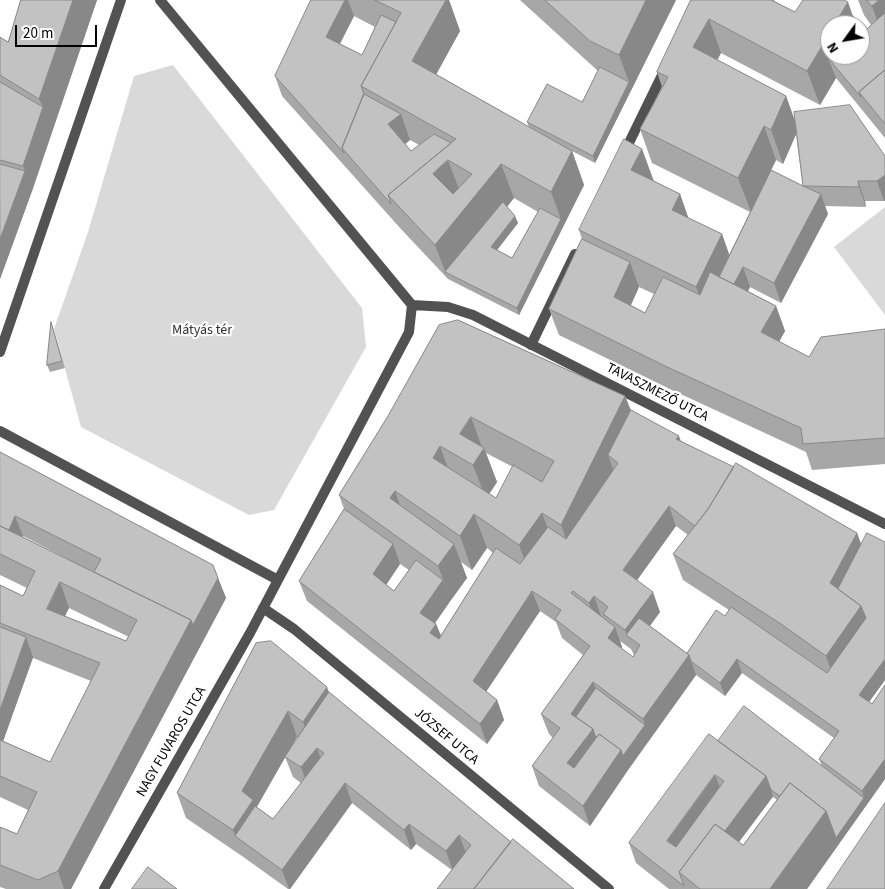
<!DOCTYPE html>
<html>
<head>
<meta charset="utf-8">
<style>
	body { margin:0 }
	#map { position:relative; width:885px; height:889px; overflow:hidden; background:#fff; font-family:"Source Sans 3",sans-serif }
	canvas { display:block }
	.north { position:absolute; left:820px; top:15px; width:50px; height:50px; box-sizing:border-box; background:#fff; border:1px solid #999; border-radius:50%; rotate:238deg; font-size:14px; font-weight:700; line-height:20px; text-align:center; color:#000 }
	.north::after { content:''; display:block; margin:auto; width:18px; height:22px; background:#000; clip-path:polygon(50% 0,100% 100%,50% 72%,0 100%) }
	.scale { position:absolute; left:15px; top:25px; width:82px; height:22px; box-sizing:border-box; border:2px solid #000; border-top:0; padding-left:6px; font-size:15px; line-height:18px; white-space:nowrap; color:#000; -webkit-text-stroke:4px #fff; paint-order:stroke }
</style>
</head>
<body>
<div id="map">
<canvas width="885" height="889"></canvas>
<div class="north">N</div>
<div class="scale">20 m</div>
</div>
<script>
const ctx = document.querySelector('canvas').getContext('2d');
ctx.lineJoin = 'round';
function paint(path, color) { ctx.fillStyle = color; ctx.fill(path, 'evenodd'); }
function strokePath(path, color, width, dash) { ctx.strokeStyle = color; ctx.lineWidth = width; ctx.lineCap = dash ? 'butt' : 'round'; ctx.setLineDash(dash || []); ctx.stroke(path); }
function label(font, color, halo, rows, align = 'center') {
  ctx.font = font + ' "Source Sans 3",sans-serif'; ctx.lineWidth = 4.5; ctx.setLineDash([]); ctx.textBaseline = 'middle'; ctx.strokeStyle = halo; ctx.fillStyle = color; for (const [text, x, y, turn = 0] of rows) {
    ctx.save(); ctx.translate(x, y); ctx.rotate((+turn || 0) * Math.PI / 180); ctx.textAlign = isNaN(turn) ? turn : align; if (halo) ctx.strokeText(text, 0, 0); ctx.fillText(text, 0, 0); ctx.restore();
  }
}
paint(new Path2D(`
	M173,65L362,308L366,347L274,510L249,515L81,427L54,329L88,232L134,76Z
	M885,207V315L834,247Z`), '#d9d9d9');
strokePath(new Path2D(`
	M624,153L666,67
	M412,305L448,307L473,315L885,524
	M531,345L575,254
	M0,352L121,0
	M0,431L278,580
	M263,608L294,629L609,889
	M104,889L250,633L409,332L412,305L160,0`), '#525252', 10);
paint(new Path2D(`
	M21,0H97L32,191L0,279V37L8,42Z
	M311,0H449L460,31L436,74L529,127L527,122L582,102L598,71L520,0H676L595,163L572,151L584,185L519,315L448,279L401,229L282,96L275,76ZM354,16L375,27L362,55L340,44ZM410,140L419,145L411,151L405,144ZM514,198L538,212L512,258L497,250L518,223L507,207Z
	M691,0H775L774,1L795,12L853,16L864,31L871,25L864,15L858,0H885V138L836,78L820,105L721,53L717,60L786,96L795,121L885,156V201H865L866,207L825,206L828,214L781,303L750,287L748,291L776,306L785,331L779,342L809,357L885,329V464L812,470L806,452L674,391L559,335L549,309L582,239L579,230L642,149L654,181L680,194L688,218L722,234L729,255L750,212L652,163L640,129L662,87L657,72ZM796,134L803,186L771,170L776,160L783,164ZM639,287L654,294L645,313L631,305Z
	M458,320L625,396L631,410L681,441L857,533L861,544L885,680L869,702L872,704L885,685V779L807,889H669L636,863L629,843L718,741L822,766L819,759L834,738L742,673L725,696L696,675L628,770L590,826L539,786L532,766L553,738L549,734L541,714L583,655L562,638L556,622L540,611L486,691L497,700L504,720L487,744L307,601L299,581L344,509L339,495ZM486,453L513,467L496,498L489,494L497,482ZM676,526L688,535L673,554L683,580L729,610L725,616L687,653L650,626L660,612L637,580ZM487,548L493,553L441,635L436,624L435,623L451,600L467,578L461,562L472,570ZM400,564L409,570L394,591L386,585ZM620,641L631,649L634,655L633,657L621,648L622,647ZM773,797L777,800L743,845L739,842Z
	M51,322L65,368L50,372L47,365Z
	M0,452L218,578L226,598L71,889H6L0,887V827L17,834L28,810L0,797V585L23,596L27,588L0,575ZM23,536L70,560L22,537ZM69,608L129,637L126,641L65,616ZM33,658L91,681L50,762L3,741Z
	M256,643L329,692L511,842L574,889L452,870L416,844L411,850L352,803L290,889H288L242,856L186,818L177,793ZM297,737L298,738L286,756ZM285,757L293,777L301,783L273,819L257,807Z`), '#a7a7a7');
paint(new Path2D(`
	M73,0H97L32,191L0,279V239L25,171L23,166L43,107L39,99Z
	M345,0H348L354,16L333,57L326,37Z
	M446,0H449L460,31L425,95L412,61Z
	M646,0H671L673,6L595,163L593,156L629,82L619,55Z
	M671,0H676L673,6Z
	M879,0H885V39L884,40L872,6Z
	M848,2L856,25H834Z
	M709,19L721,53L706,81L693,47Z
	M830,33V55L828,58L836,78L820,105L807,71Z
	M786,96L798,130L783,164L771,130Z
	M401,114L410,140L398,150L388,124Z
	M764,126L776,160L751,212L738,178Z
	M642,149L654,183L631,170Z
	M572,151L584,185L519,315L517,308L561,219L551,192Z
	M448,160L461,194L394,201Z
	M501,164L514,198L451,275L445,272L448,279L435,245Z
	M885,175V201H884L877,181Z
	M858,181L865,201L866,207L859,187Z
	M680,194L692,228L672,210Z
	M821,194L828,214L781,303L774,283Z
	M515,216L518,223L494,254L491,247Z
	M722,234L734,268L709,321L696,287Z
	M630,262L639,287L623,322L614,297Z
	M743,267L750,287L739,308L732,288Z
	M776,306L785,331L770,358L761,332Z
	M625,396L638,430L618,463L608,455L615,475L573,559L561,525Z
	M471,417L483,450L484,448L497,482L486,499L473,465L460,434Z
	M679,436L686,456L676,439Z
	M440,446L452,480L433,458Z
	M395,491L407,525L390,498Z
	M669,506L676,526L630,590L623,570Z
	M542,513L555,547L532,579L519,545Z
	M474,514L487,548L472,570L460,536Z
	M15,516L23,536L14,553L7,533Z
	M857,533L866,558L843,601L830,583Z
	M393,544L400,564L380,594L373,574Z
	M454,544L467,578L451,600L438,566Z
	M218,578L226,598L71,889H64L58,871L191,620Z
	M443,580L451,600L428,633L420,613Z
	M60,582L69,608L56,634L47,609Z
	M532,591L540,611L480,701L473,681Z
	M653,592L660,612L637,643L627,636L625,630Z
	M594,596L601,616L596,623L589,603Z
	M861,606L871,631L835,682L826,656Z
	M436,624L444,644L430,633Z
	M615,627L622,647L615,658L608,638Z
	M26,637L33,657L0,750V710Z
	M689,655L696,675L628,770L590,826L583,806L621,750L645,725L643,719Z
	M737,659L742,673L725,696L720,683Z
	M885,659V680L864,709L859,695Z
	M593,682L601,702L583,727L571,714Z
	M327,687L336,712L313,748L303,722Z
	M497,700L504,720L487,744L480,724Z
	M288,711L297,737L256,808L235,836L233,830L242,791Z
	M593,729L600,749L574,783L567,763Z
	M317,748L324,768L308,787L301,767Z
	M885,759V779L807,889H770L826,811L864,798L862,791Z
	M715,775L723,795L674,861L667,841Z
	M766,776L773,796L704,889L688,880Z
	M345,783L352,803L290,889H289L282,870Z
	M409,824L416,844L411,850L404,830Z
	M459,835L467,855L453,871L446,851Z`), '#888');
const building = new Path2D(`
	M21,0H73L39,99L0,75V37L8,42Z
	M311,0H345L326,37L362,55L381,15L396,22L361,86L364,94L342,148L344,153L275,76Z
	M375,0H446L412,61L572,151L551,192L501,164L435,245L388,195L456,139L361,86L401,13ZM448,160L472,174L453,194L433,174Z
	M545,0H646L619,55L590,41Z
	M691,0H771L795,12L803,0H844L848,2L834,25H830V33L807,71L709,19L693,47L786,96L771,130L764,126L738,178L640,129L668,77L657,72Z
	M867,0H879L872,6Z
	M885,13V70L859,92L861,97L828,58L830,54V55H860V26L864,31Z
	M853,16L860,25H847Z
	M600,67L629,82L593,156L527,122L547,84L582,102Z
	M885,70V124L859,92Z
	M0,82L43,107L23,166L0,160Z
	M364,94L401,114L388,124L411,151L434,134L451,143L388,195L391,204L342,148Z
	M850,105L885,156V175L877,181H858L859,187L803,186L821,194L774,283L743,267L734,284L719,277L771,170L803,186L794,112Z
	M624,139L642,149L631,170L680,194L672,210L722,234L696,287L579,230Z
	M0,164L25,171L0,239Z
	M503,202L515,216L491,247L512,258L540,208L561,219L517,308L445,272Z
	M582,239L630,262L614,297L645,313L663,277L700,295L710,272L776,306L761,332L809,357L821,337L885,329V438L803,444L801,428L665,366L549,309Z
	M458,320L625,396L561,525L542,513L519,545L474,514L460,536L395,491L390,498L454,544L438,566L339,495L388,416L439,325ZM471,417L554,461L542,482L513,465L496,498L433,458L440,446L473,465L484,448L460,434Z
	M51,322L62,361L47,365Z
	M631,410L679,436L676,439L734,467L708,509L695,526L669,506L623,570L653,592L625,630L603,614L608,607L594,596L589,603L573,591L571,593L615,627L608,638L633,657L640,645L626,635L639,618L689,655L643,719L593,682L571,714L593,729L567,763L574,768L599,734L621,750L583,806L532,766L560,728L541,714L590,646L555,619L561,610L532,591L473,681L497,700L480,724L299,581L344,509L393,544L373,574L394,591L416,560L443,580L420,613L436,624L430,633L439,639L496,548L520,564L548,527L566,539L618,463L608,455Z
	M0,452L213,565L218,578L193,625L191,620L94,572L101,559L15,516L9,530L0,526Z
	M736,463L857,533L830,583L861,606L826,656L781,624L673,554L708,509Z
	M0,526L191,620L58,871L38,880L0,865V827L17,834L37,792L0,776V740L50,762L100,663L0,623V585L23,596L35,571L0,554ZM60,582L137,620L126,641L47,609Z
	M867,533L885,542V659L859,695L872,704L885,685V759L862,791L819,759L839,731L737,659L720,683L691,661L689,655L687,653L716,610L725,616L731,607L827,673L866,618L861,606L838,589Z
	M0,627L26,637L0,710Z
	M271,641L327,687L303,722L288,711L242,791L253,800L233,830L177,793L256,643Z
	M596,688L645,725L623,756L621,750L599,734L597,737L595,736L593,729L576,717Z
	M329,692L511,842L474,889H437L471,845L459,835L446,851L409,824L404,830L345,783L282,870L235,836L255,806L273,819L324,753L317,748L301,767L285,757Z
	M744,706L864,798L836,838L826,811L790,783L780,796L771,790L766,776L718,741Z
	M709,734L766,776L725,831L715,824L679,872L684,886L629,843ZM715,775L724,781L676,847L667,841Z
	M790,783L826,811L770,889H700L679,872L715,824L743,845Z
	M885,803V889H827Z
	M513,839L574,889H474Z
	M148,867L177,889H132Z`);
paint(building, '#c2c2c2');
strokePath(building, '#888', 1);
label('14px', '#303030', '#fff', [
	["Mátyás tér",202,331]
]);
label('14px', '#000', '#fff', [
	["TAVASZMEZŐ UTCA",657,393,27],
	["JÓZSEF UTCA",446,737,40],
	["NAGY FUVAROS UTCA",172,742,-60]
]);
</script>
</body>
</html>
